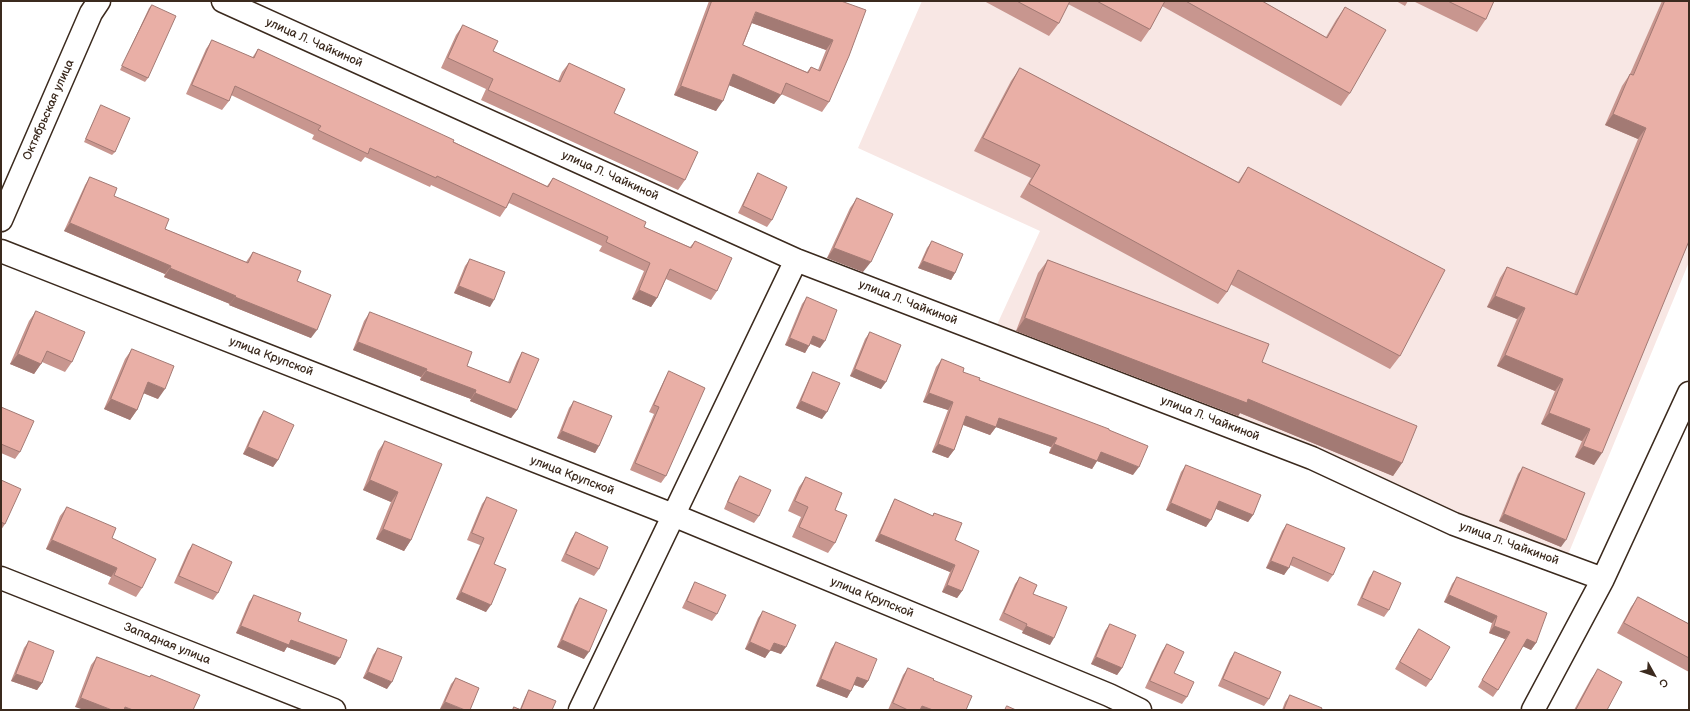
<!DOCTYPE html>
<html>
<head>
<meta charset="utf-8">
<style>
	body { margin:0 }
	#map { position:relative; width:1690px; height:711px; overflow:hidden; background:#fff; font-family:"Balsamiq Sans",sans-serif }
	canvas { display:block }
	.frame { position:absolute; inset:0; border:2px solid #3b2a1e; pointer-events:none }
	.north { position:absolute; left:1634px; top:655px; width:40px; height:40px; -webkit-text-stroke:3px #fff; paint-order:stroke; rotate:130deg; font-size:11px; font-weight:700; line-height:16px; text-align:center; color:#3b2a1e }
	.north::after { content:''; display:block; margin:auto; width:14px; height:18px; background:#3b2a1e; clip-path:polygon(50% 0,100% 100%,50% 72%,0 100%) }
</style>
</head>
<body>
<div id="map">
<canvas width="1690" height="711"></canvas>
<div class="frame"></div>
<div class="north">С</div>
</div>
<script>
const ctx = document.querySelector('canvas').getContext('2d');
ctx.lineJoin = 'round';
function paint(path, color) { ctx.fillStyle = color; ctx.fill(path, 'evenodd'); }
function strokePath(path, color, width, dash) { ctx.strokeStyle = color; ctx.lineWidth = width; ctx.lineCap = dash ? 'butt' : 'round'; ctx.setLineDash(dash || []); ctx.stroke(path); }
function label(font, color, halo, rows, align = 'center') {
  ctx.font = font + ' "Balsamiq Sans",sans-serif'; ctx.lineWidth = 4; ctx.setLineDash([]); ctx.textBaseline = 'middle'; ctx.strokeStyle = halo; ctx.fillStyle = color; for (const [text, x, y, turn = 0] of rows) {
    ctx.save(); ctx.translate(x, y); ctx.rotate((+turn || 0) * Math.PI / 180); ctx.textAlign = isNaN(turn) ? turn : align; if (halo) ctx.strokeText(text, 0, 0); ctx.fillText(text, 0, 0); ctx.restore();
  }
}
paint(new Path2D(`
	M922,1H1689V262L1567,557L990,340L1040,231L858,148Z`), '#f8e7e4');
const street = new Path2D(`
	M223,1L796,260L1312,458L1454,524L1603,579
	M1,251L673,515L1109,695L1140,710
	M1,578L334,710
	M580,710L796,260
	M1533,710L1603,579L1689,393`);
const secondary = new Path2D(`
	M1,220L91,13L99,1`);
strokePath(street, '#3b2a1e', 25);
strokePath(secondary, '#3b2a1e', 25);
strokePath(street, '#fff', 22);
strokePath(secondary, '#fff', 22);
paint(new Path2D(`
	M709,1H841L829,102L822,112L781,94L774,104L729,85L716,111L674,95ZM752,23L826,50L818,70L811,67L807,72L743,45Z
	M984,1H1262L1326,37L1336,20L1345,7L1350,93L1341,106L1162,6L1150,29L1141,42L1068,4L1059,23L1049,36Z
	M1396,1H1408L1405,6Z
	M1413,1H1494L1486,19L1477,32Z
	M1662,1H1689L1594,465L1575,457L1582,441L1541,424L1555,391L1497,366L1517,319L1487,307L1500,278L1507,267L1574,294L1638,139L1605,125L1622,86L1630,74Z
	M152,5L148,78L145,82L120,70L149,8Z
	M463,25L493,51L558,81L562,72L569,63L614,113L685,180L678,190L481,100L486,89L441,68L456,35Z
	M212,40L252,58L258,49L547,186L553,178L644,227L690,247L695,241L717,291L711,300L666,279L657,298L651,307L632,299L644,271L599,251L602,246L509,203L506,208L500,217L431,185L430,187L365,157L361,162L312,139L314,135L231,95L229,101L222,110L186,94L206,49Z
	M1020,68L1238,182L1248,167L1400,356L1390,369L1230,284L1227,292L1218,304L1020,197L1031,178L974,151L1011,81Z
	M101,105L115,152L112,155L84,142L99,109Z
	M758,173L772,220L767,227L738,213L754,180Z
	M90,177L114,196L165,229L246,262L253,252L297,281L311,338L229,305L230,304L164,277L165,274L64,231L85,185Z
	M857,198L863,272L827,258L850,208Z
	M932,241L955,273L951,280L918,268L927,248Z
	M470,259L490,307L454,293L465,266Z
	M1048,260L1262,362L1402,463L1393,476L1240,413L1238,416L1016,331L1038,273Z
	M807,297L820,348L810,344L805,353L785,345L802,304Z
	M36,311L72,362L65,372L42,362L34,374L10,364L29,321Z
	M370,312L467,366L508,382L517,361L522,352L517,410L511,418L470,401L471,399L420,380L421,377L353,350L364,321Z
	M870,332L881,389L850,376L865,339Z
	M132,349L158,399L143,393L137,410L130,420L104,409L125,359Z
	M942,359L963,372L979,380L1109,430L1133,475L1097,461L1092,469L1049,453L1051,447L996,427L990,435L963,425L954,450L948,458L932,452L948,410L923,402L936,367Z
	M669,371L666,476L661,483L630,470L654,414L649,412L665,378Z
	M813,372L822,419L796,408L809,379Z
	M574,401L599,446L595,453L557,438L569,408Z
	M1,407L20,452L15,459L1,453Z
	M264,411L278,460L273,467L243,454L259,418Z
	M385,441L411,540L404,551L376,539L391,502L363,490L378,451Z
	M1186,465L1253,515L1248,522L1216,509L1206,527L1166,510L1181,472Z
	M1523,467L1561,547L1499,521L1518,474Z
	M740,476L759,516L754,523L724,509L735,483Z
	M806,477L835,510V543L828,553L792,537L801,517L788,511L799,487Z
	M1,480L5,524L1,530Z
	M487,497L494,564L486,612L456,599L480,545L467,540L482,504Z
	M895,499L932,516L934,513L955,540L962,591L957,598L942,592L950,572L875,541L891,506Z
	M67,507L142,588L136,597L108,584L111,577L46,549L60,516Z
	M1287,524L1333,575L1328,582L1290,565L1284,575L1266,568L1282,531Z
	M576,532L599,569L594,576L561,561L571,539Z
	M193,544L218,593L213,600L174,583L188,551Z
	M1374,571L1389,610L1384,617L1357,605L1369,578Z
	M1020,577L1050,645L1022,633L1023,631L999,620L1015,584Z
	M1457,577L1536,643L1531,650L1523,646L1498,690L1493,697L1478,687L1505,639L1489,633L1492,623L1444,602L1452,584Z
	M695,582L717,614L712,621L682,608L691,589Z
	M254,595L298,621L335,665L287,647L284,652L236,633L249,602Z
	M1638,597L1689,624V672L1617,633L1631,607Z
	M580,598L584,659L557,647L575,605Z
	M763,611L781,654L770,650L765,658L745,649L758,618Z
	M1110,624L1122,668L1117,675L1091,664L1105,631Z
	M1419,629L1431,680L1426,687L1395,669L1414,636Z
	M29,641L42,683L37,690L11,681L24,648Z
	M836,642L868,681L863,688L854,685L847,698L816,686L831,649Z
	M1167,644L1174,673L1187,697L1182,704L1145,688L1162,651Z
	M378,648L387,689L363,678L373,655Z
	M1235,652L1269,699L1264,706L1218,686L1230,659Z
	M97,657L149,677L151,675L193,710L75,707L91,665Z
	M908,668L933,680L966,710H888L903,675Z
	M1598,669L1607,710H1574L1591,679Z
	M456,678L479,688L440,709L451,684Z
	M529,690L552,710H512L514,707L520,709L525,697Z
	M1290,695L1321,710H1282L1285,702Z`), '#c8968f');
paint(new Path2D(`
	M756,12L833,40L826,50L749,22Z
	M733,74L781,95L774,104L726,84Z
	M681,86L723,101L716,111L674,95Z
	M1613,114L1646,128L1638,139L1605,125Z
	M70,223L171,266L165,274L64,231Z
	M834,248L871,262L863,272L827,258Z
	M923,261L955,273L951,280L918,268Z
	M170,268L236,296L230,304L164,277Z
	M459,286L494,300L490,307L454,293Z
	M639,290L657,298L651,307L632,299Z
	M1495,296L1525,308L1517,319L1487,307Z
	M235,297L317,330L311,338L229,305Z
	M1025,318L1248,399L1402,463L1393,476L1240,413L1238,416L1016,331Z
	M813,336L825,341L820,348L809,343Z
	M790,338L809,346L805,353L785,345Z
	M358,342L427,369L421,377L353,350Z
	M18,354L41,364L34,374L10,364Z
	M1505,355L1563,379L1555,391L1497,366Z
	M855,369L886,382L881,389L850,376Z
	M426,371L476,390L471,399L420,380Z
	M148,382L165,389L158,399L141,392Z
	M475,393L517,410L511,418L470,401Z
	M929,393L953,402L948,410L923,402Z
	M111,399L137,410L130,420L104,409Z
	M801,401L827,412L822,419L796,408Z
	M1549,413L1590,429L1582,441L1541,424Z
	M966,416L996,427L990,435L961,424Z
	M999,418L1057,438L1051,447L993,426Z
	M562,431L599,446L595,453L557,438Z
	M938,444L954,450L948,458L932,452Z
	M1054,444L1101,452L1139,467L1133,475L1097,461L1092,469L1049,453Z
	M1583,446L1602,453L1594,465L1575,457Z
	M248,447L278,460L273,467L243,454Z
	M370,480L398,492L391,502L363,490Z
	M1219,501L1253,515L1248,522L1214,508Z
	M1171,503L1211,520L1206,527L1166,510Z
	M1504,514L1566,540L1561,547L1499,521Z
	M383,529L411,540L404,551L376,539Z
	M880,534L955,565L950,572L875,541Z
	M52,540L117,568L111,577L46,549Z
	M1271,561L1289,568L1284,575L1266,568Z
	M947,585L962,591L957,598L942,592Z
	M461,592L491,605L486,612L456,599Z
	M1449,595L1497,616L1492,623L1444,602Z
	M241,626L291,640L340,658L335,665L287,647L284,652L236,633Z
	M1026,626L1054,638L1050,645L1022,633Z
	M1494,626L1510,632L1505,639L1489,633Z
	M1527,639L1536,643L1531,650L1522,646Z
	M562,640L589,652L584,659L557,647Z
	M750,642L770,651L765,658L745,649Z
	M774,643L786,647L781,654L769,650Z
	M1096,657L1122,668L1117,675L1091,664Z
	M368,672L392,682L387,689L363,678Z
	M16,674L42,683L37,690L11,681Z
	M857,677L868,681L863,688L852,684Z
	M821,679L851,691L847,698L816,686Z
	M81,698L112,710H84L75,707Z
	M445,702L465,710H444L440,709Z
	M922,706L933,710H919Z
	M125,707L133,710H123Z`), '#a37a74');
const building = new Path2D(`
	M712,1H841L866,10L849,56L829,102L786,83L781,95L733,74L723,101L681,86ZM756,12L833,40L820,71L811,67L808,73L743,45Z
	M1017,1H1070L1059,23Z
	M1097,1H1165L1150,29Z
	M1186,1H1262L1327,38L1345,7L1386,30L1350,93Z
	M1448,1H1494L1486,19Z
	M1665,1H1689V241L1602,453L1583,446L1590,429L1549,413L1563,379L1505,355L1525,308L1495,296L1507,267L1577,295L1646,128L1613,114L1630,74L1633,75Z
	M152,5L176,16L148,78L122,66Z
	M463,25L498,41L493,51L560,82L569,63L625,89L614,113L698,152L685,180L488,90L493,79L448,58Z
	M212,40L254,58L258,49L454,140L453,142L548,187L553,178L646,222L644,227L691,248L695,241L732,258L717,291L670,269L657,298L639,290L650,263L606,242L608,237L513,193L506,208L437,176L436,178L370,148L368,154L318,130L321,126L235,86L229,101L192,85Z
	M1020,68L1239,183L1248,167L1445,270L1400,356L1238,270L1227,292L1029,184L1040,165L983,138Z
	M101,105L130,118L115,152L86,139Z
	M758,173L787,187L772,220L743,206Z
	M90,177L117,188L114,196L169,219L165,229L248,263L253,252L301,271L297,281L331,295L317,330L235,297L236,296L170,268L171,266L70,223Z
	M857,198L893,214L871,262L834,248Z
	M932,241L963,254L955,273L923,261Z
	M470,259L505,272L494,300L459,286Z
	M1048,260L1269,344L1262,362L1417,426L1402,463L1248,399L1247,403L1025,318Z
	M807,297L837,310L825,341L813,336L809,346L790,338Z
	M36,311L85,332L72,362L47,351L41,364L18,354Z
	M370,312L472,352L467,366L510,383L522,352L539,359L517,410L475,393L476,390L426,371L427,369L358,342Z
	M870,332L901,345L886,382L855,369Z
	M132,349L174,366L165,389L148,382L137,410L111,399Z
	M942,359L964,368L963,372L980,378L979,380L1109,429V430L1148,446L1139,467L1101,452L1097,461L1054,444L1057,438L999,418L996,427L966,416L954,450L938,444L953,402L929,393Z
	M669,371L705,388L666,476L635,463L659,407L654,405Z
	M813,372L840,383L827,412L801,401Z
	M574,401L612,416L599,446L562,431Z
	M1,407L34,421L20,452L1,444Z
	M264,411L294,425L278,460L248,447Z
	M385,441L442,464L411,540L383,529L398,492L370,480Z
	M1186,465L1261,495L1253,515L1219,501L1211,520L1171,503Z
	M1523,467L1585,493L1566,540L1504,514Z
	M740,476L771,490L759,516L728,502Z
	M806,477L842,493L835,510L847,515L835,543L799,527L808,507L795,501Z
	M1,480L21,489L5,524L1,522Z
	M487,497L517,510L494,564L506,569L491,605L461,592L484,538L472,533Z
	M895,499L933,516L934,513L962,523L955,540L979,551L962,591L947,585L955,565L880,534Z
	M67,507L116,528L112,538L156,559L142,588L114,575L117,568L52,540Z
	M1287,524L1345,548L1333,575L1293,557L1289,568L1271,561Z
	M576,532L608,547L599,569L566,554Z
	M193,544L232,562L218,593L179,576Z
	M1374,571L1401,583L1389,610L1362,598Z
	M1020,577L1037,585L1033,594L1067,607L1054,638L1026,626L1027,624L1004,613Z
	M1457,577L1547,613L1536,643L1527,639L1498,690L1482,680L1510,632L1494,626L1497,616L1449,595Z
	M695,582L726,595L717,614L687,601Z
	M254,595L301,613L298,621L347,640L340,658L291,640L289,645L241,626Z
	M1638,597L1689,624V658L1624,623Z
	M580,598L607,610L589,652L562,640Z
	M763,611L796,625L786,647L774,643L770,651L750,642Z
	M1110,624L1136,635L1122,668L1096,657Z
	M1419,629L1450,647L1431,680L1400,662Z
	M29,641L54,651L42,683L16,674Z
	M836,642L877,659L868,681L857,677L851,691L821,679Z
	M1167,644L1184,652L1174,673L1194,682L1187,697L1150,681Z
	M378,648L402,657L392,682L368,672Z
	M1235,652L1281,672L1269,699L1223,679Z
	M97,657L150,677L151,675L200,695L193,710H133L125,707L124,710H112L81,698Z
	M908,668L934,679L933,680L972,696L966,710H933L922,706L920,710H908L893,703Z
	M1598,669L1622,682L1607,710H1576Z
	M456,678L479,688L470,710H465L445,702Z
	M529,690L556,701L552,710H521Z
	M1290,695L1322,708L1321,710H1284Z
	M1007,706L1016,710H1005Z
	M514,707L521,710H513Z`);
paint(building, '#e9afa6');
strokePath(building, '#a37a74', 1);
label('12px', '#3b2a1e', '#fff', [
	["улица Л. Чайкиной",314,43,24],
	["Октябрьская улица",49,110,-66],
	["улица Л. Чайкиной",610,176,24],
	["улица Л. Чайкиной",908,303,21],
	["улица Крупской",271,357,21],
	["улица Л. Чайкиной",1210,419,21],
	["улица Крупской",572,476,21],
	["улица Л. Чайкиной",1509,544,20],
	["улица Крупской",872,598,22],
	["Западная улица",167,644,22]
]);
</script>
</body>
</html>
